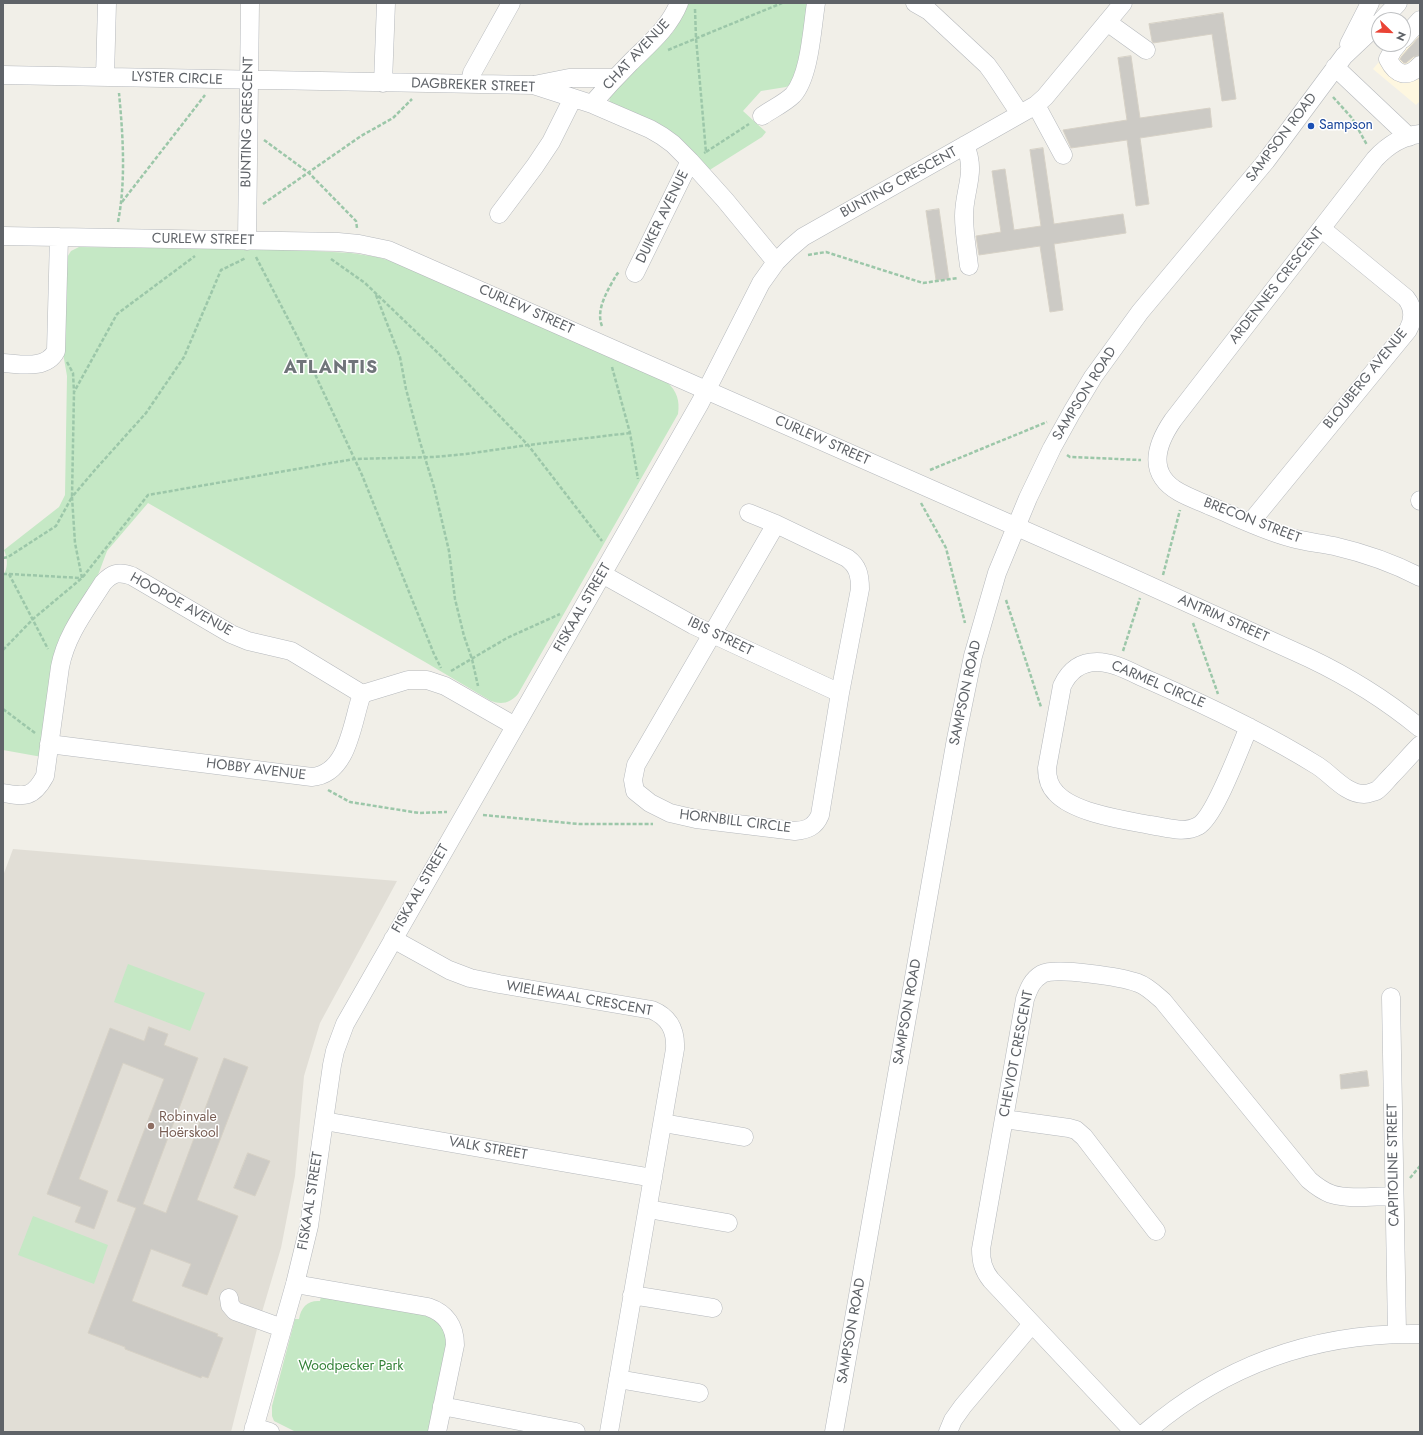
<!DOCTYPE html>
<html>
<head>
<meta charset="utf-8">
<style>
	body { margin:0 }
	#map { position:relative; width:1423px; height:1435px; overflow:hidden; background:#f1efe8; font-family:Jost,sans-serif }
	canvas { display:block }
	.frame { position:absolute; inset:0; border:4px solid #5f6368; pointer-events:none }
	.north { position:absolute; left:1371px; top:12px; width:40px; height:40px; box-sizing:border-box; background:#fff; border:1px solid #bfc1c3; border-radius:50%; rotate:113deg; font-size:11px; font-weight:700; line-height:16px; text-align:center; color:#5f6368 }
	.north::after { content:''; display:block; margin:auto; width:14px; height:18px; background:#ea4335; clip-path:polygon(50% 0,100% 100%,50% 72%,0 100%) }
</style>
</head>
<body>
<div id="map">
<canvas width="1423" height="1435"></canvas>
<div class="frame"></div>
<div class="north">N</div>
</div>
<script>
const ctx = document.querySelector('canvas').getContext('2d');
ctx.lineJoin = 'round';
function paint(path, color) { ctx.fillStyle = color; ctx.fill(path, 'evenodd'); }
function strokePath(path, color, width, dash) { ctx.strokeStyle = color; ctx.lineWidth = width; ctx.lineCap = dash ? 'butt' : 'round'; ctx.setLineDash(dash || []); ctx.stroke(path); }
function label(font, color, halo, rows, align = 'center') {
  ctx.font = font + ' Jost,sans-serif'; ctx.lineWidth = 3; ctx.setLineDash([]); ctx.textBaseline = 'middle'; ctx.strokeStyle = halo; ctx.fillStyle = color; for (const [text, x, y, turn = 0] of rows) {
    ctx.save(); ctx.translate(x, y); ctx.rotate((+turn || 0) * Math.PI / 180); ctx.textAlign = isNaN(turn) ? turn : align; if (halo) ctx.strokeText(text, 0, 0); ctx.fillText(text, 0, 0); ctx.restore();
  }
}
paint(new Path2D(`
	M1420,17V101L1416,105L1373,69L1394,44Z`), '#fef7e0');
paint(new Path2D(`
	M13,849L397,881L320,1023L304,1076L295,1176L281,1248L257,1329L231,1432H3V876Z`), '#e1ded6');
paint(new Path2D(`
	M685,3H810L800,70L791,84L786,87L761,91L743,111L766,132L762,137L708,171L610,104L609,96L610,92L673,32C679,22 683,14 685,3Z
	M79,247L296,250L351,253L377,257L394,262L667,382C677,391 680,401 678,414L518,694C510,703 502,705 491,701L425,662L148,503L107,551L98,575L64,634L42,757L3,750V576C8,568 8,559 4,550L59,507L65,495L67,376L63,353L66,259L71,251Z
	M128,964L205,993L190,1031L114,1002Z
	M33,1216L108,1245L94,1284L18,1255Z
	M321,1296L429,1315L440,1323L447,1340L430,1432H296L274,1421L272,1416V1406L295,1319H299C301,1307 308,1300 320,1301Z`), '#c5e8c5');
const building = new Path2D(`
	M1223,13L1236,99L1222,101L1212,34L1153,43L1152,41L1149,24Z
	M1420,36V55L1413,57L1406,63H1404L1400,59L1402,56Z
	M1131,56L1140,118L1210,108L1212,127L1140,138L1149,204L1136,206L1127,140L1071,148L1063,130L1127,120L1118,58Z
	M1043,148L1054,224L1123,214L1126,233L1054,244L1063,310L1050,312L1040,246L979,255L976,236L1001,232L992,171L1005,169L1014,230L1041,226L1030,150Z
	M939,209L949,279L936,280L926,211Z
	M149,1027L168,1034L164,1045L198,1058L143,1204L166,1213L224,1058L248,1067L197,1200L238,1216L207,1295L182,1286L191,1264L151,1249L132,1301L218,1334L217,1336L223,1338L208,1378L202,1376L201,1378L125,1349V1347L88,1333L136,1208L117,1201L164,1079L123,1063L79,1179L108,1191L94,1229L75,1222L81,1207L47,1194L110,1028L144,1041Z
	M1367,1071L1369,1086L1341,1089L1340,1075Z
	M248,1153L270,1161L255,1196L234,1188Z`);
paint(building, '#cccac5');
strokePath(building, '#d6d1c6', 1);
const minor = new Path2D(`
	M915,3L929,11L987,65L995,76L1020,114
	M1382,20L1398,3
	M1107,22L1146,50
	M1403,39L1420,20
	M1349,44L1370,3
	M1398,44L1393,50L1388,59C1396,75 1407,79 1420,65
	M1335,67L1409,137
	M3,75L533,85L592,104L650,129L662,136L673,144L690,161L725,200L776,262
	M105,77L107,3
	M383,83L386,3
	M470,84L472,73L511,3
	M534,85L569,78H615
	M592,104C604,90 617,76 630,63C649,44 669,28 679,3
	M1036,105L1063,155
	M762,116C772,109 785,103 793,95C810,76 812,28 816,3
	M1420,134C1402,136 1387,146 1375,159L1173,420C1162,436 1150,459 1163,478C1173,493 1195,499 1210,506C1237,517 1264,531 1292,538C1306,542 1320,543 1334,546C1364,553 1393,563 1420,577
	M965,145C977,173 964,189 964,216C964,232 967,249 969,266
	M499,214L535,166L551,142L573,98
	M3,236L338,242L359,244L388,250L1126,575L1309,658C1349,677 1386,700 1420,728
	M247,241L250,3
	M635,273L690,161
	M3,363C21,364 46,370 56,351L59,237
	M1420,501V500
	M749,513L776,524L847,558C858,566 860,575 860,589L840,693L820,815C815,827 807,830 795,831L696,819L670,813L650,803L635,791L633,780L636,765L776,524
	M1250,523L1408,330C1414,319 1414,308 1406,298L1322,229
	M602,574L693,625L840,693
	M362,694L408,680H427L445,686L515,726
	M1249,727C1240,747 1215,817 1198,826C1184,834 1165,827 1150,825C1124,820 1074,813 1056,793C1049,786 1047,777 1047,768L1062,686C1069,671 1080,662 1097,662C1115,662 1134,674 1151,681C1208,706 1265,733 1318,766C1332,775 1346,794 1364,794C1368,794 1372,792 1376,791C1382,787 1386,781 1391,776C1401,766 1410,755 1420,745
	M49,744L312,777C349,774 352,721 362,694
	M3,793C25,797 33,798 45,776L60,667C66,635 86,610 103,583C112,573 119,571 132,576L231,634L248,641L291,651L362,694
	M393,939L449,970L470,978L499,984L652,1010C669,1017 676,1030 675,1049L609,1432
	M1391,997L1397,1333
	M1004,1119L1069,1128L1076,1130L1084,1137L1156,1231
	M324,1121L653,1178
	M663,1123L744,1137
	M648,1209L728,1223
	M295,1284L428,1307C446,1313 455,1326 455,1345L437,1432
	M632,1295L713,1308
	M229,1298L230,1305L235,1311L282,1328
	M618,1379L699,1393
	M442,1406L576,1432
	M254,1427L270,1432
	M253,1432L295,1284L309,1226L332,1065L335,1051L345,1024L700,403L761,283L776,262L789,249L803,237L1036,105L1045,97L1123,3
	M834,1432L956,739L973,656L997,573L1028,498L1052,448L1072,412L1093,377L1140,312L1266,161L1344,56L1379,23
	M948,1432L953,1420L963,1406L1032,1324
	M1134,1432L991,1280C983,1270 981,1261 981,1249L1025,999C1029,988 1032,980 1042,974C1056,967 1122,977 1138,983C1147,986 1155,994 1163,1001L1309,1180C1316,1186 1323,1191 1331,1194C1351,1200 1374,1196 1394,1196
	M1146,1432C1225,1364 1316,1332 1420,1334`);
strokePath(minor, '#b5b8bc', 19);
strokePath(new Path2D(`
	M695,9L696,38L706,152L704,153
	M668,50L782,3
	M1333,97L1352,118L1367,145
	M264,140L309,173L356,221L357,228
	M706,152L749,124
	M122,202L205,95
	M263,204L361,136L393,118L412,99
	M118,222C126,181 123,135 119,93
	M808,255L826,252L923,283L958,278
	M256,257L300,342L362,475L434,654L441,668
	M331,259L365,283L438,353L528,445L602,541
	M376,295L400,357L406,389L420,442L434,487L449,551L455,599L464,636L472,659L478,686
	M602,326C595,309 609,288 617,274L619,272
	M67,362L73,373L74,392
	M612,367L630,433L638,479
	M1067,455L1070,457L1141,460
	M930,470L1047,422
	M921,503L946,548L965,623
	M3,558L8,557L56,526L72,497L74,392L117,314L195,256
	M3,574H9L48,649
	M9,574L81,578
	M1163,575L1180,510
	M82,578L75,543L72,497L94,471L146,413L184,357L221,270L246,258
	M1006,600L1041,707
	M1193,623L1218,694
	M3,650L33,619L82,578L148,495L354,459L434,457L466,454L528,445L630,433
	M1123,651L1140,598
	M451,671L507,638L560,614
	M3,709L35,733
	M328,790L350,802L419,813L447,812
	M483,815L579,824H653
	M1410,1178L1420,1166`), '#9cc7a9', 2.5, [4, 2]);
strokePath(minor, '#fff', 18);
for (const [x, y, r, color] of [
	[1311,126,4,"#1a4fb4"],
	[151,1126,4,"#8d6e63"]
]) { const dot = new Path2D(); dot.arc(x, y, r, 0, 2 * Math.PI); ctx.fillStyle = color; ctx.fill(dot); strokePath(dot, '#fff', 1.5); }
label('14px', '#5f6368', '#fff', [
	["CHAT AVENUE",637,55,-47],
	["LYSTER CIRCLE",177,79,2],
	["DAGBREKER STREET",473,86,2],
	["BUNTING CRESCENT",248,122,-89],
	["SAMPSON ROAD",1282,138,-53],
	["BUNTING CRESCENT",899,183,-29],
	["DUIKER AVENUE",663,217,-64],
	["CURLEW STREET",203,240,1],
	["ARDENNES CRESCENT",1277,286,-52],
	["CURLEW STREET",526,310,24],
	["BLOUBERG AVENUE",1366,379,-51],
	["SAMPSON ROAD",1085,394,-58],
	["CURLEW STREET",822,441,24],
	["BRECON STREET",1252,521,21],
	["HOOPOE AVENUE",181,605,29],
	["FISKAAL STREET",583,608,-60],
	["ANTRIM STREET",1223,619,24],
	["IBIS STREET",720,637,26],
	["CARMEL CIRCLE",1158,685,23],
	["SAMPSON ROAD",966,693,-78],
	["HOBBY AVENUE",256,770,7],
	["HORNBILL CIRCLE",735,822,7],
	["FISKAAL STREET",421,889,-60],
	["WIELEWAAL CRESCENT",579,999,10],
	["SAMPSON ROAD",908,1012,-80],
	["CHEVIOT CRESCENT",1017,1054,-79],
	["VALK STREET",488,1149,10],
	["CAPITOLINE STREET",1394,1165,-91],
	["FISKAAL STREET",311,1201,-81],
	["SAMPSON ROAD",852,1331,-80]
]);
label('14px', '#164399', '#fff', [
	["Sampson",1319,126]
], 'left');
label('14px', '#785e54', '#fff', [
	["Robinvale",159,1118],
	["Hoërskool",159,1134]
], 'left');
label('14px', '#348238', '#fff', [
	["Woodpecker Park",351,1367]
]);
ctx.letterSpacing = '1px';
label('bold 18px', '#70757a', '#fff', [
	["ATLANTIS",331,369]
]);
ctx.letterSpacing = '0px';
</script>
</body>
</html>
